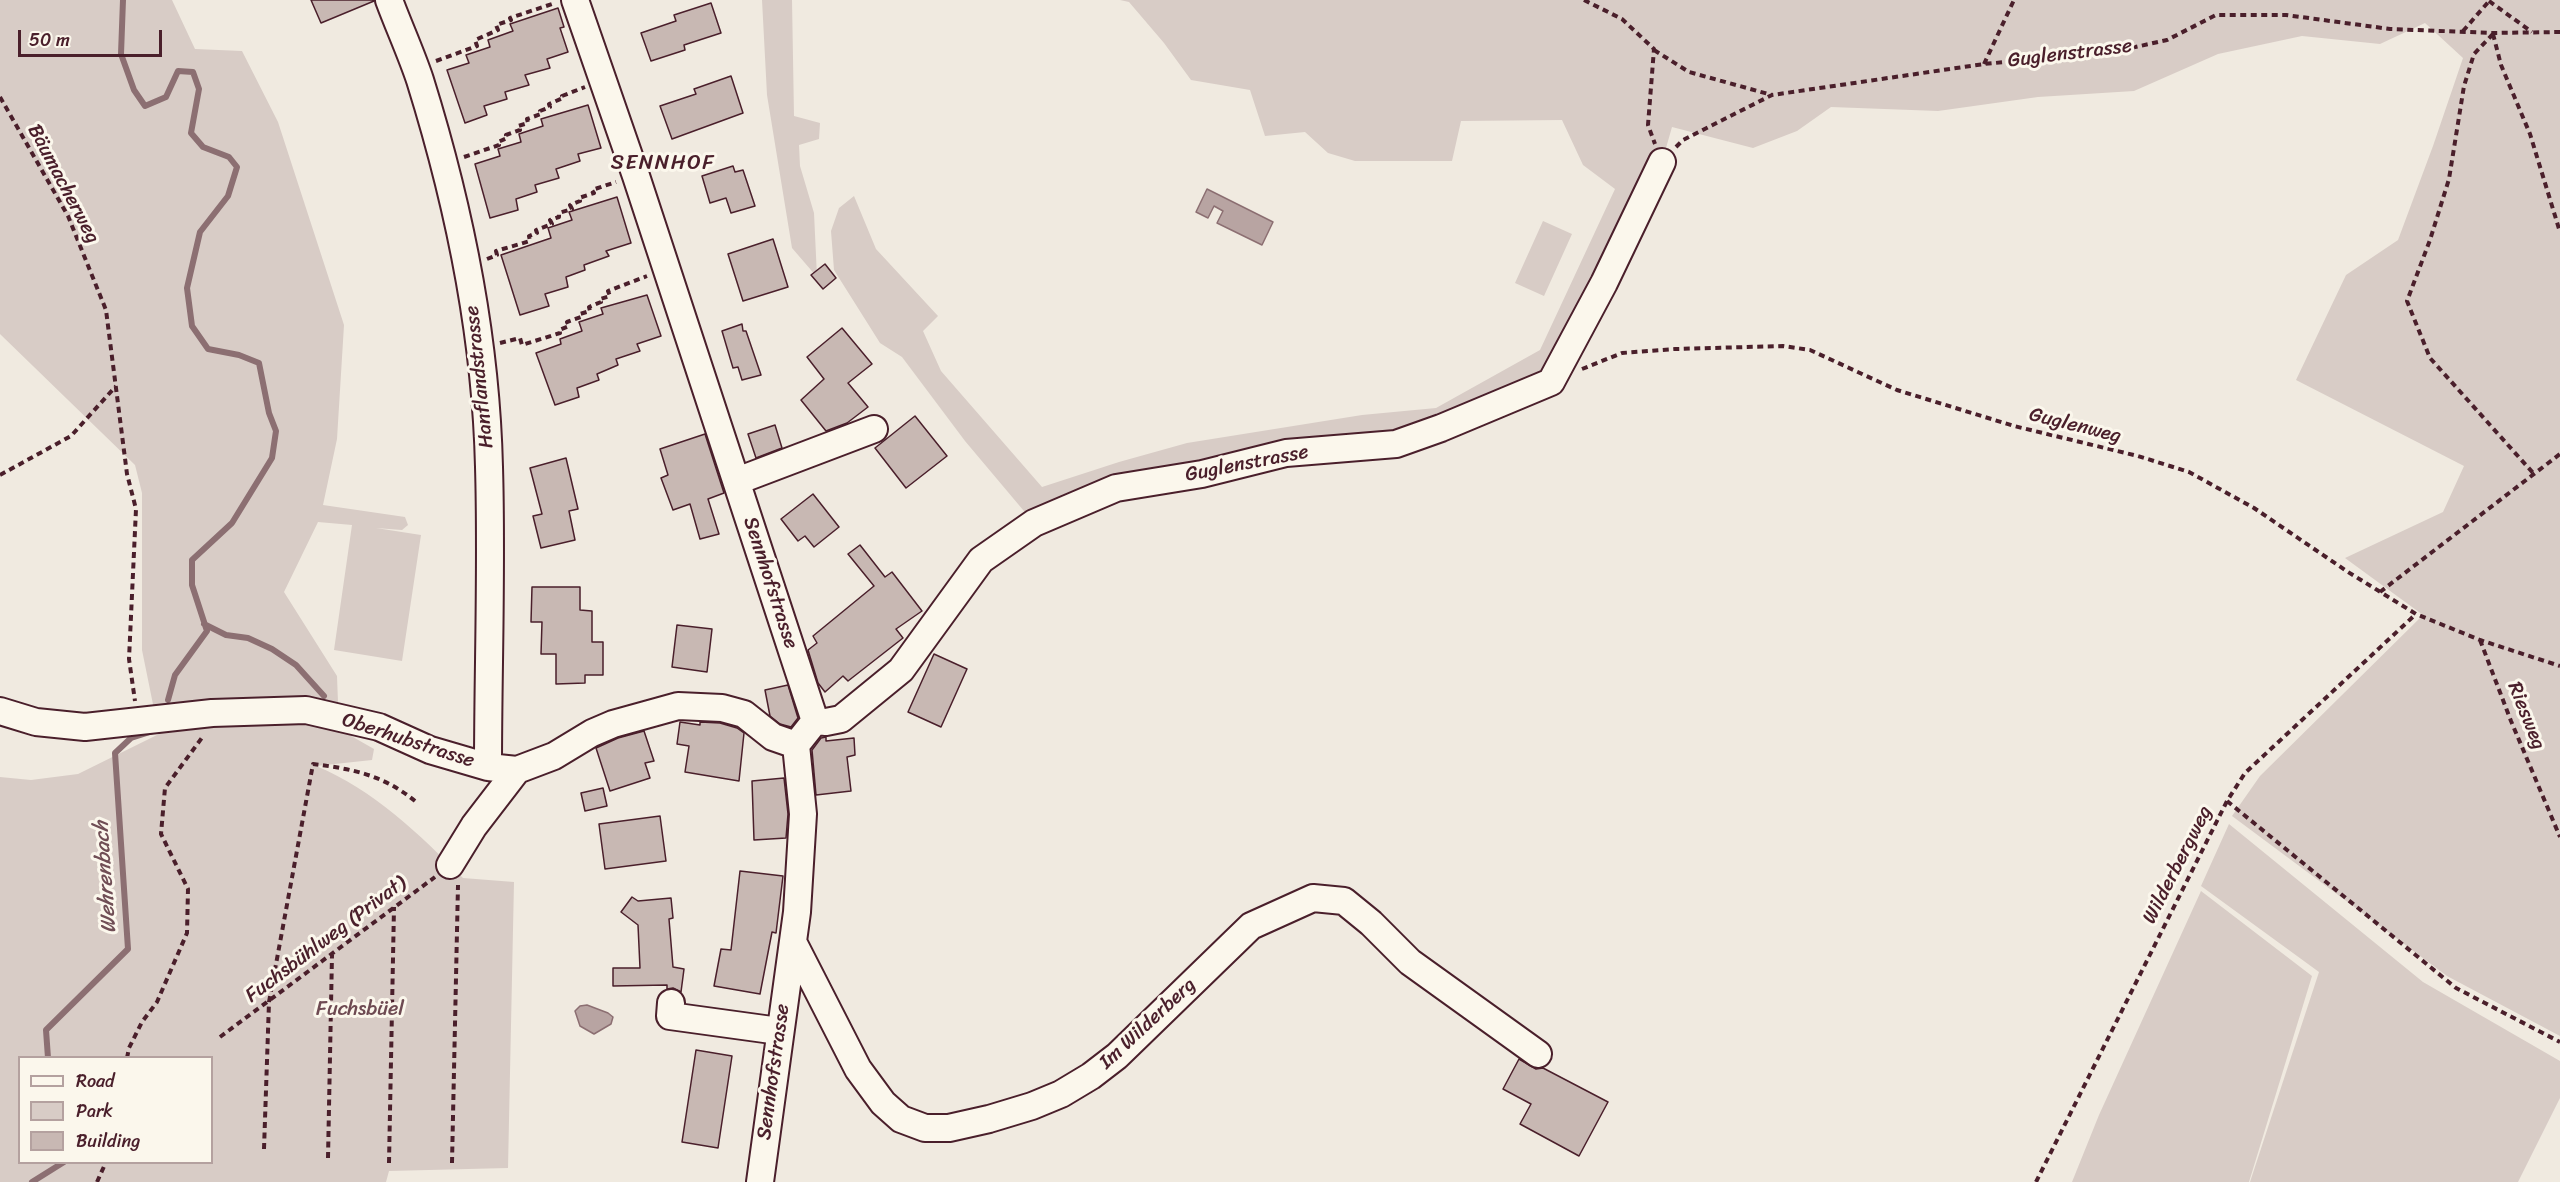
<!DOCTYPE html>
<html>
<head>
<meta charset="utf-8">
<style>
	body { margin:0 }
	#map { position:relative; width:2560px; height:1182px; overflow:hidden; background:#f0eae0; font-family:Sriracha,sans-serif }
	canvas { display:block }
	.legend { position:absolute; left:18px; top:1056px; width:195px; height:108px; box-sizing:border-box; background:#fbf7ec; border:2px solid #b4a19f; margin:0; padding:8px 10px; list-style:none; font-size:18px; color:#4a1f2b }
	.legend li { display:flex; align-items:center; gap:12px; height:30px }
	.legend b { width:30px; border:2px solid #b4a19f }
	.scale { position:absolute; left:18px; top:30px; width:144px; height:27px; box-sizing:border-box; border:3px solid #4a1f2b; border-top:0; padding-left:8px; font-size:18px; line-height:21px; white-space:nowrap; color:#4a1f2b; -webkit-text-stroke:4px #fbf7ec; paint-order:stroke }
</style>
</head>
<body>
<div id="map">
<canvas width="2560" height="1182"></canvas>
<ul class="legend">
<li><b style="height:8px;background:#fbf7ec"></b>Road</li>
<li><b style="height:16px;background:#d8ccc6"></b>Park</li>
<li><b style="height:16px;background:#c8b8b3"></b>Building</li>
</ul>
<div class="scale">50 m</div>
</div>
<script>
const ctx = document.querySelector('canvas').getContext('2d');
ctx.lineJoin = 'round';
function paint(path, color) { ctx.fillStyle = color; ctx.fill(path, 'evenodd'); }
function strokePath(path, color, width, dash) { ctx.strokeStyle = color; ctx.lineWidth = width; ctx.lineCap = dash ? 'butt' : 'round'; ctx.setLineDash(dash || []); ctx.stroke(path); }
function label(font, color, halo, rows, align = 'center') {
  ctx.font = font + ' Sriracha,sans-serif'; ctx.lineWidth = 6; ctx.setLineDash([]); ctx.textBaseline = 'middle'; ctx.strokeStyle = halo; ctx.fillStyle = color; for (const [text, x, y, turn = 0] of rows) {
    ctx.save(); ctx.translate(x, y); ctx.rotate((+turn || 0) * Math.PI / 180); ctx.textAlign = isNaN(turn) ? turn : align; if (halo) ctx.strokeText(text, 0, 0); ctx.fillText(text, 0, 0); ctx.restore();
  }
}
paint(new Path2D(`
	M0,0H172L195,49L242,51L278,122L344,325L337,439L323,505L405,517L408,525L402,530L376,528L421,535L402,661L334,650L352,525L318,522L284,592L337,676L339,729L374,749L372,760L316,766C373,789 420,835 463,878L514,882L508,1168L389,1171L386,1182H0V777L31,780L78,774L159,734L142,650V493L135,465L0,334ZM20,1058H212V1162H20Z
	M762,0H792L794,116L820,123L819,139L799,145L800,166L814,213L817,277L792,248L767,95Z
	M1120,0H2560V1036L2447,976L2232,816L2260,776L2423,615L2345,558L2443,512L2464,466L2296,380L2346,275L2398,240L2433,146L2463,58L2425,23L2380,44L2302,36L2218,54L2134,91L2038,97L1938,111L1831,107L1797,131L1753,148L1672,127L1662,162L1551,382L1441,428L1286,453L1034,523L965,441L902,357L880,343L834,270L831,231L839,208L854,196L876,249L938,316L923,331L941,371L1042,487L1119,462L1187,443L1362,415L1436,408L1540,350L1615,189L1583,165L1562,120L1461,121L1452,161H1355L1328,153L1305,132L1265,136L1250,90L1191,80L1164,43L1129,2Z
	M1543,221L1572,234L1544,296L1515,283Z
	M2229,824L2423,982L2560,1061V1098L2518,1182H2250L2319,972L2201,886Z
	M2201,891L2312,976L2249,1182H2072L2099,1115Z`), '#d8ccc6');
const water = new Path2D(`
	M1207,189L1273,222L1262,245L1217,223L1223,211L1214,206L1208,218L1196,212Z
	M587,1005L608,1013L613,1017L611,1024L594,1034L580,1026L575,1011L580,1006Z`);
paint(water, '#b8a4a2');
strokePath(water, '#8c6f72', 1.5);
strokePath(new Path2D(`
	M123,0L121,54L134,90L145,106L166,97L178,71L193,72L199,89L191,133L203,147L229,157L237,167L228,196L200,232L187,288L192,326L208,349L239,355L259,363L269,413L276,431L272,458L232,523L192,560V585L207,631L175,675L168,700
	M204,624L226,635L248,638L272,649L296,665L324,696
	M48,1058L46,1030L128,949L115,753L131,738L153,731
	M32,1182L64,1162`), '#8c6f72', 6);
const building = new Path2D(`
	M311,0H374V1L321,23Z
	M711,3L721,33L684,45L685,50L651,61L641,33L676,21L674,15Z
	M558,8L564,27L560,28L568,52L547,59L550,68L525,75L529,85L505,92L507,99L484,106L487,115L465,123L447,70L469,63L466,55L490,47L488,40L513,31L510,24Z
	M731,76L743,113L672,139L660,106L696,94L694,89Z
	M588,105L601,148L578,154L580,161L556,169L559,178L535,185L537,192L516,199L518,210L490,218L475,164L500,156L498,149L521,142L519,134L543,126L541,119Z
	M733,166L735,172L743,170L755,206L731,213L726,198L710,203L702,176Z
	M617,197L631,243L606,251L609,256L584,265L585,270L566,277L568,287L545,294L549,306L520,315L501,255L551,238L548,228L572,220L569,212Z
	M773,239L788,287L743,301L728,254Z
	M825,264L836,278L823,289L811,275Z
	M647,295L661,336L637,344L640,351L616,359L618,365L597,374L599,380L577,388L579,397L555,405L536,353L561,344L560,339L582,331L579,322L603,314L601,308Z
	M742,324L743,331H746L761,375L742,380L738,367L733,368L722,331Z
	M842,328L872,364L848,383L868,407L847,423L826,431L801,400L824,379L807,357Z
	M915,416L947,456L906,488L875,448Z
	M775,425L782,448L756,458L748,434Z
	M705,434L724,493L708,499L719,534L700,539L690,504L673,510L661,478L668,475L660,449Z
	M566,458L578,509L569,511L575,540L541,548L533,516L542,514L530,468Z
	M813,494L839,527L814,547L805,536L798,541L781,519Z
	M860,545L885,577L892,572L922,611L896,629L903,638L848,681L843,676L825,692L818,683L808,650L817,643L813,636L874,586L848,554Z
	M532,587H580V610L592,611V642H603V675H585V683L556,684V654H541L542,622H531Z
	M677,625L712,629L707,672L672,667Z
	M934,654L967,669L941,727L908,712Z
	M788,685L798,718L791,727L780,724L770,716L765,690Z
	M680,722L700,725V722L720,723L737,728L744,733L739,781L685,772L689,746L677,744Z
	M644,731L654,761L645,763L650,778L610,791L596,748L618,738Z
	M826,737V741L854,738L855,755L847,757L851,791L816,795L812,750L821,738Z
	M784,778L788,814L786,838L754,840L752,781Z
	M603,788L607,806L585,811L581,793Z
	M660,816L666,861L605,869L599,824Z
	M740,871L783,876L776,933L772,932L760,994L714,986L721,949L731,950Z
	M632,897L638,901L671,898L673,918L669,919L673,967L684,969L681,992L673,988L667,989V985L613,986V968H640L638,925L621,912Z
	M696,1050L732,1056L718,1148L682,1142Z
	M1519,1059L1536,1069L1543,1068L1608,1102L1579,1156L1520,1124L1531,1104L1503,1089Z`);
paint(building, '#c8b8b3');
strokePath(building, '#4a1f2b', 1.5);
const minor = new Path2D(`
	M389,0C399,27 411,53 420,80C459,205 486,337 489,467C492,567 488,667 488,767
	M575,0L636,176L815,721L796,745L803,814L797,912L760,1182
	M737,481L874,429
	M0,711L36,722L85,727L212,713L306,710L379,727L430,750L488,767L517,770L554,756L592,733L613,724L678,706L722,708L744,714L773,737L796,745
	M815,721L826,722L841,719L901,670L981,560L1034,523L1116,488L1202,474L1286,453L1396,444L1441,428L1551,382L1604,283L1662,162
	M450,865L474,826L517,770
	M793,942L858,1069L883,1103L901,1119L925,1128H949L989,1119L1032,1106L1061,1094L1091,1076L1117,1056L1251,926L1313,898L1344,901L1371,923L1410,962L1538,1054
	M671,1003L670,1016L779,1031`);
strokePath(minor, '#4a1f2b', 30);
strokePath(new Path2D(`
	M1584,0L1622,19L1654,49L1648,125L1655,144
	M2489,1L2532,32
	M2463,31L2490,0
	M2493,34L2474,54L2464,86L2449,179L2430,240L2407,301L2430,358L2534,474
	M2493,34L2501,65L2530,134L2560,232
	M1654,50L1689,72L1772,95
	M436,61L477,46L475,40L498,30L496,25L511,20L510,18L555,3
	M1984,64L2014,0
	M0,97L68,216L106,310L127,474L136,509L129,659L135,701
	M1676,147L1683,140L1772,95L1984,64L2113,52L2167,40L2216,15H2286L2390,29L2493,33L2560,32
	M464,157L499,145L498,142L507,138L506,135L520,130L518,126L528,123L527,119L541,114L540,111L550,107L549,104L563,98L562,96L585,87
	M487,259L497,255L496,251L530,241L529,236L537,233L536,230L552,224L550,220L559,217V213L572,209L570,205L580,201L579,198L594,193L592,190L616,182
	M500,343L520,338L522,345L560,333L559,330L569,326L567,322L581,317L580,314L590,311L589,307L601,302L600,299L610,296L608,291L647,276
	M1582,369L1622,353L1675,349L1783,346L1810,350L1897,390L2014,426L2138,456L2189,472L2254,508L2348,572L2416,614L2480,640L2560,666
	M0,475L71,436L116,386
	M2380,592L2560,454
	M2480,640L2511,721L2560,837
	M2227,801L2456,988L2560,1042
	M220,1037L435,877
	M127,1058L129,1048L142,1022L157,1002L187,933L188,889L161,834L165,788L204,735
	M264,1149L269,1002L313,764C353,769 383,775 415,801
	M328,1158L332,955
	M389,1163L394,907
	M452,1163L458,885
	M97,1182L106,1162
	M2036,1182L2227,801L2245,773L2416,614`), '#4a1f2b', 4, [6, 4.5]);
strokePath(minor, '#fbf7ec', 26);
label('20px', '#4a1f2b', '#fbf7ec', [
	["Guglenstrasse",2070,54,-7],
	["Bäumacherweg",63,184,62],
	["Hanflandstrasse",480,377,-96],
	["Guglenweg",2075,426,14],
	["Guglenstrasse",1247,464,-11],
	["Sennhofstrasse",770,583,72],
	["Riesweg",2526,716,68],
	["Oberhubstrasse",408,741,18],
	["Wilderbergweg",2178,865,-63],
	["Fuchsbühlweg (Privat)",326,940,-37],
	["Im Wilderberg",1148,1024,-43],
	["Sennhofstrasse",774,1072,-82]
]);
label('20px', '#6e4a52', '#fbf7ec', [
	["Fuchsbüel",360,1010]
]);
ctx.letterSpacing = '1.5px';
label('21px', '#4a1f2b', '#fbf7ec', [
	["SENNHOF",663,164]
]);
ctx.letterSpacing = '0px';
label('italic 21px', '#704e55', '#fbf7ec', [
	["Wehrenbach",106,877,-94]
]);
</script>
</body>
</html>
